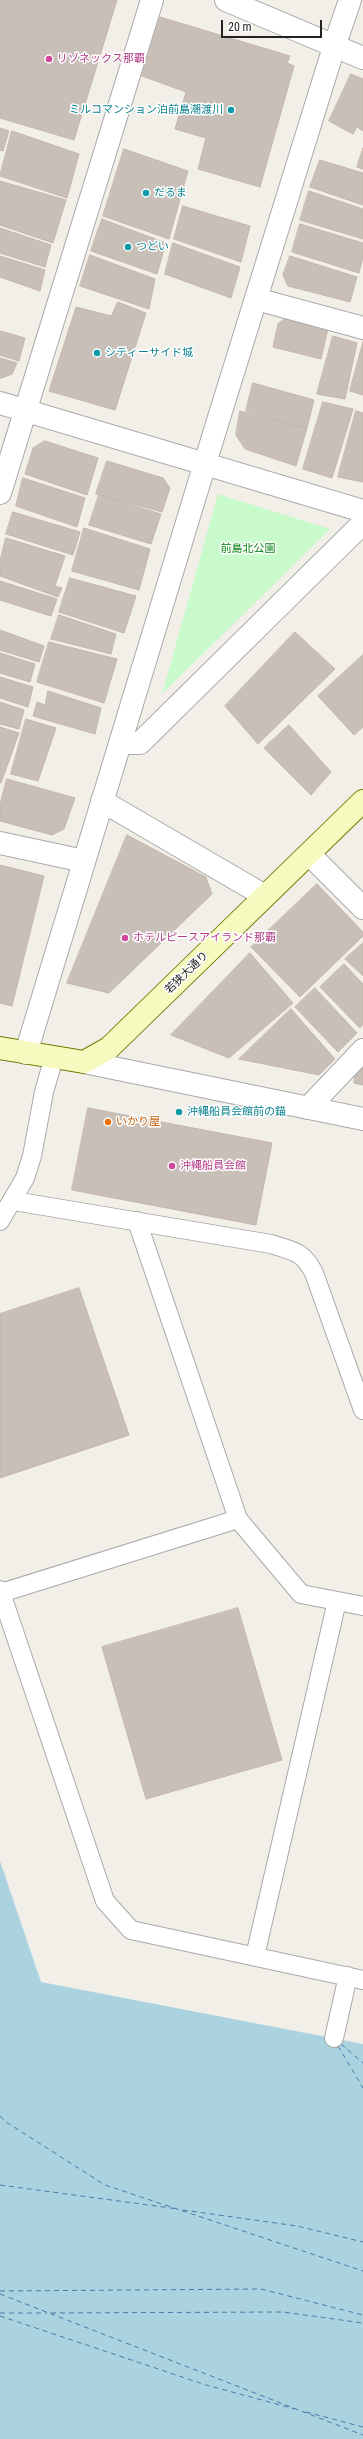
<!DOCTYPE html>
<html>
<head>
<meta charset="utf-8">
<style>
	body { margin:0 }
	#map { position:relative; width:363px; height:2439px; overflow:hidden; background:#f2efe9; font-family:"Roboto Condensed",sans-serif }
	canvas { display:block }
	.scale { position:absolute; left:221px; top:20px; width:101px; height:18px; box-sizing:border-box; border:2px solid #222; border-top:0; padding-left:5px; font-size:12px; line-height:14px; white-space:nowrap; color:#222; -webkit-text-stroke:3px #fff; paint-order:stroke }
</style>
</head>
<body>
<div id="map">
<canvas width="363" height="2439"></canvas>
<div class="scale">20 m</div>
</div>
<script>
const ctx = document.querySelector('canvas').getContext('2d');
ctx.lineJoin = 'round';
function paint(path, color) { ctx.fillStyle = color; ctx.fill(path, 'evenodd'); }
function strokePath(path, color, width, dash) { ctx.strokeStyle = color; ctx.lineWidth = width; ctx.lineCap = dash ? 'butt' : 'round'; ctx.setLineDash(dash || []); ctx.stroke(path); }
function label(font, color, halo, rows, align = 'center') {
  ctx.font = font + ' "Roboto Condensed","Noto Sans JP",sans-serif'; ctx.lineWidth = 3; ctx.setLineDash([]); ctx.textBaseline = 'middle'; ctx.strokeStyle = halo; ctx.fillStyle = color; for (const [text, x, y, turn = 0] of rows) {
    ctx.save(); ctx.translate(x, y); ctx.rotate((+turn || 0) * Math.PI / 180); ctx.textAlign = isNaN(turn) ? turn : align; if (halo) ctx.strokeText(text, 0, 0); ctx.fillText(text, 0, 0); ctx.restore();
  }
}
paint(new Path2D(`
	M218,494L330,529L162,694Z`), '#c8facc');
paint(new Path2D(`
	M0,1861L41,1982L363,2044V2439H0Z`), '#aad3df');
strokePath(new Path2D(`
	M341,2044L363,2063
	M338,2046L363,2088
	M0,2116L6,2122L105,2185L363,2271
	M0,2185L178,2209
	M183,2210L297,2226L363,2242
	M0,2291L261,2289L363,2315
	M0,2294L363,2435
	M0,2313H47
	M51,2313L283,2312L363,2323
	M0,2316L206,2385L295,2409
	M306,2412L363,2427`), '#4a7aab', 1, [5, 4]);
const building = new Path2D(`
	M0,0H117L74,140L0,118Z
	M160,17L290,56L287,63L294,66L260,187L198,169L206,138L175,129L186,92L142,76Z
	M351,74L363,79V131L357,127L353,134L329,121Z
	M0,128L9,131L3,151L0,150Z
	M12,131L79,154L67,198L0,176Z
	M363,148V169L357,167Z
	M124,149L188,171L169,239L103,216Z
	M320,160L363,173V205L310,187Z
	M0,181L66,200L53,243L0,225Z
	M309,191L363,209V239L300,220Z
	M183,206L250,226L241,262L174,239Z
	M102,219L166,243L157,274L91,251Z
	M300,224L363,243V257L359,273L292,252Z
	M0,228L51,245L45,267L0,253Z
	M173,243L240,267L231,298L165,274Z
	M90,255L155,279L149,309L80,286Z
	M0,256L45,270L40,291L0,277Z
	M290,256L357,277L350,302L288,286L283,275Z
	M118,302L146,313L115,410L49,391L76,307L111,316Z
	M287,317L328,329L321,359L273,347L278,324Z
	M0,331L25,338L19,361L0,355Z
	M333,336L357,343L345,399L317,394Z
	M363,342V395L350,391Z
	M0,358L17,363L12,374L2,378H0Z
	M253,383L314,400L307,428L246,411Z
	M323,402L353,409L332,478L303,469Z
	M240,411L307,428L296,466L245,449L236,435Z
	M356,411L363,413V482L338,477Z
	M45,441L98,458L87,495L25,474L33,448Z
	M107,461L163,478L170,488L162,512L96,494Z
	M23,478L85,498L77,527L16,506Z
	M99,495L161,514L151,544L89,525Z
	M13,512L80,532L73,555L6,534Z
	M84,528L150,549L139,590L72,571Z
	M6,538L65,556L55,586L62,588L58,597L0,576V561Z
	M70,578L136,596L124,633L59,612Z
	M0,581L57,599L51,616L0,600Z
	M59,615L116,634L111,654L51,639Z
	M0,630L44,646L39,662L0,650Z
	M295,632L335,669L258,744L225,706Z
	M49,642L117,659L104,703L37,682Z
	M0,653L35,664L30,682L0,673Z
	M363,655V727L354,735L318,696Z
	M0,677L33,687L28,707L0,698Z
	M48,691L101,708L95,734L33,716L37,702L45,705Z
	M0,702L24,710L19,729L0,724Z
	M26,719L56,728L38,781L11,774Z
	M289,725L331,772L311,795L264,748Z
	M0,727L19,733L1,783H0Z
	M7,779L75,798L64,829L52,835L0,821V805Z
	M127,835L206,877L212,894L109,993L67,983Z
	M0,865L44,876L12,1006L0,1003Z
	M317,884L363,932V936L300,997L251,947Z
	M363,943V976L345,959Z
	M250,953L293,1003L229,1058L171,1035Z
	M344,964L363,984V1024L360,1028L320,987Z
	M315,988L357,1033L338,1052L295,1007Z
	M291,1009L335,1059L319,1075L239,1059Z
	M363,1060V1085L354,1083L355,1066Z
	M88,1108L272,1143L256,1225L72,1190Z
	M79,1288L129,1435L0,1478V1314Z
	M238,1608L282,1760L146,1799L102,1647Z`);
paint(building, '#c7bfb8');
strokePath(building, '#c4b6ab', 1);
const service = new Path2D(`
	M14,1201L271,1244C293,1251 303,1251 314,1273L363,1410
	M0,1221L25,1178L32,1156L44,1092L54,1057
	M137,1221L238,1519L301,1594L363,1606
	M0,1590L105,1901L131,1930L363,1980
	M1,1593L238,1519
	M255,1956L337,1601
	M334,2038L348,1976`);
const pedestrian = new Path2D(`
	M334,47L350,0`);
const minor = new Path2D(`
	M256,299L363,328
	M0,403L363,511
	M0,493L152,0
	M121,743H140L363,523
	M102,801L265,896
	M0,843L84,861
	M309,854L363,908
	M308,1108L363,1050`);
const tertiary = new Path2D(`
	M226,0L363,58
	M26,1053L213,437L334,47
	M84,1062L363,1119`);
const secondary = new Path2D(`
	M0,1048L84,1062L109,1048L363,801`);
strokePath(service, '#a9a9a9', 20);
strokePath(pedestrian, '#a9a9a9', 24);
strokePath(minor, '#a9a9a9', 24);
strokePath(tertiary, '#a9a9a9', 24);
strokePath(secondary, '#707d05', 24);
strokePath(service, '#fff', 18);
strokePath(pedestrian, '#fff', 22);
strokePath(minor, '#fff', 22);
strokePath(tertiary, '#fff', 22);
strokePath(secondary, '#f7fabf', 22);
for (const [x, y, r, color] of [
	[49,59,4,"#d1479c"],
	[231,110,4,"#0f9aa8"],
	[146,193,4,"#0f9aa8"],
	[128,247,4,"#0f9aa8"],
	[97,353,4,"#0f9aa8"],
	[125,938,4,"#d1479c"],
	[179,1112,4,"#0f9aa8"],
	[108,1122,4,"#e8710a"],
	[172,1166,4,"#d1479c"]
]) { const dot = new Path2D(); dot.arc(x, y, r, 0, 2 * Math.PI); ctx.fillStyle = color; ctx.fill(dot); strokePath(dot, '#fff', 1.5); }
label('11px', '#b23c85', '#fff', [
	["リゾネックス那覇",57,59],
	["ホテルピースアイランド那覇",133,938],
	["沖縄船員会館",180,1166]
], 'left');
label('11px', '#0d838f', '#fff', [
	["ミルコマンション泊前島潮渡川",223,110,"right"],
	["だるま",154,193],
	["つどい",136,247],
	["シティーサイド城",105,353],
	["沖縄船員会館前の錨",187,1112]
], 'left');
label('11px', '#0c8416', '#fff', [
	["前島北公園",248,549]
]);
label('11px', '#222', '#fff', [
	["若狭大通り",187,973,-44]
]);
label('11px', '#c56008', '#fff', [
	["いかり屋",116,1122]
], 'left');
</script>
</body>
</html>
